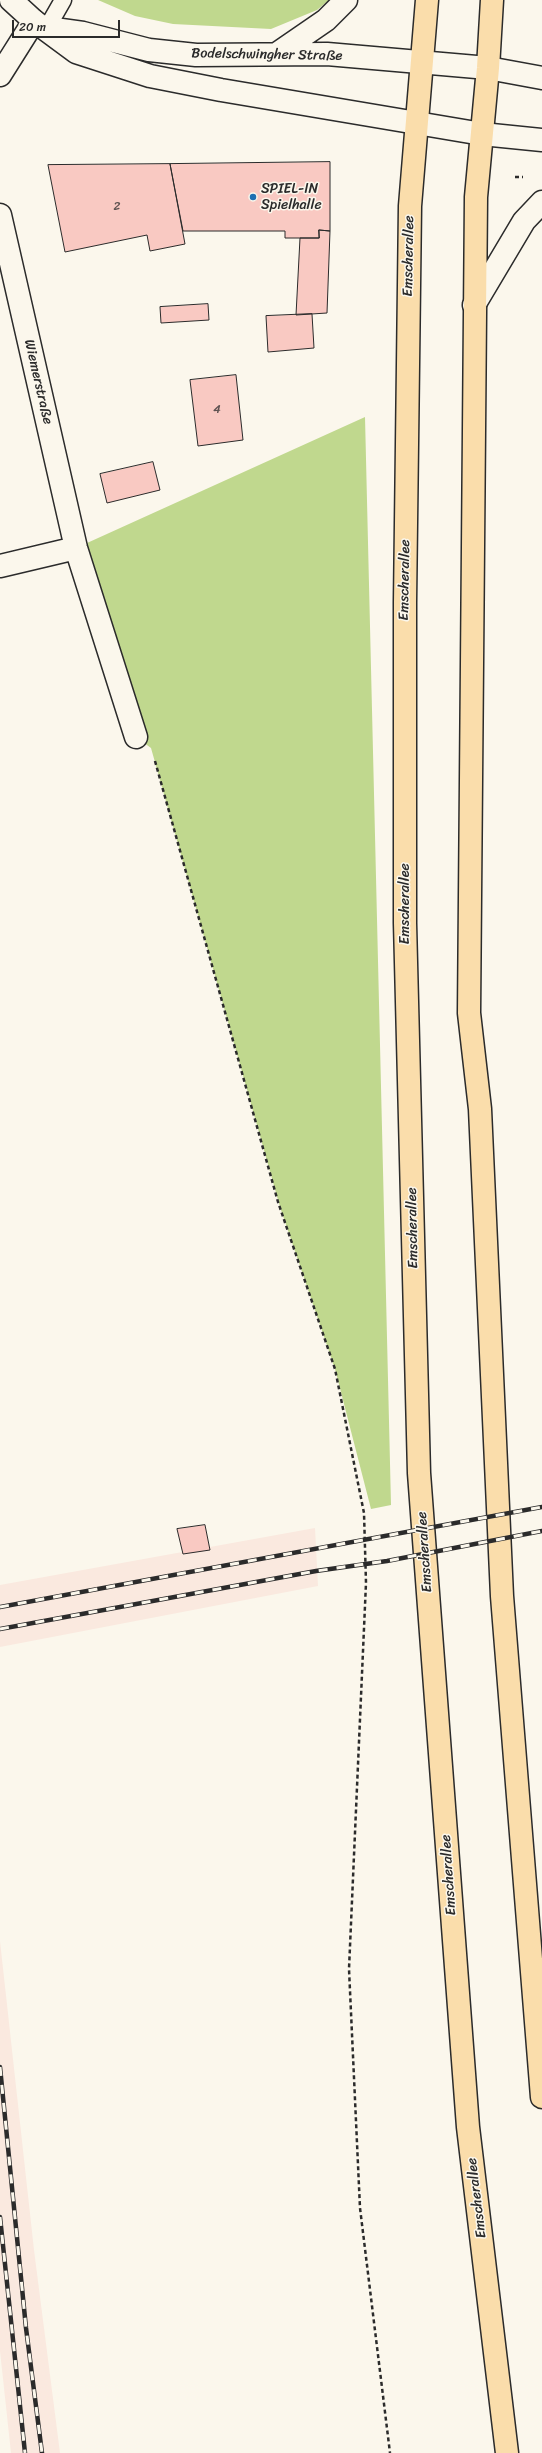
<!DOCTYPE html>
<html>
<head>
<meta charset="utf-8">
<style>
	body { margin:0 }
	#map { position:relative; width:542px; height:2453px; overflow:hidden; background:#fbf7ec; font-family:Sriracha,sans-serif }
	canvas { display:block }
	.scale { position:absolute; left:12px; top:20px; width:108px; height:18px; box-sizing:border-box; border:2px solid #2b2b2b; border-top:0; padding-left:5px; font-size:12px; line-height:14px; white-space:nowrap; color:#2b2b2b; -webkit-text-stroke:3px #fbf7ec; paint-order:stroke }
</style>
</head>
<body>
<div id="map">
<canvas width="542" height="2453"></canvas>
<div class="scale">20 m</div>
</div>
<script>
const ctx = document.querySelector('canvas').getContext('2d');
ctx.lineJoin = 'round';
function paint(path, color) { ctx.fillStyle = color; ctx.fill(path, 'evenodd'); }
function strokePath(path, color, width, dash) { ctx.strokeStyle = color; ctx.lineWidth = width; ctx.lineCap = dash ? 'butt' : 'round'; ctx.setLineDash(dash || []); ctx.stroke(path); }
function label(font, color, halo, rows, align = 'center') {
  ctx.font = font + ' Sriracha,sans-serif'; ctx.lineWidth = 3; ctx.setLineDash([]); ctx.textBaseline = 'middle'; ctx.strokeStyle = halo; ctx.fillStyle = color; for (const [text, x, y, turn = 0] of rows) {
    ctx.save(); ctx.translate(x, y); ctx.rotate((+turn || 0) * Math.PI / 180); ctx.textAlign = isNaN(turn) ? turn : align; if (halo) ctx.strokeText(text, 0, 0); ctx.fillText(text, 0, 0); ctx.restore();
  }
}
paint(new Path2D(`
	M315,1528L318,1586L0,1647V1585Z
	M0,1941L34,2250L60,2453H11L0,2351Z`), '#fae9df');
paint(new Path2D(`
	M98,0H329L317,10L271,29L173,24L135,16Z
	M365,417L391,1505L371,1509L335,1369L280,1207L151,748L136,737L76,548Z`), '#c0d88e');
const building = new Path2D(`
	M330,162V231L319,230V238H285V231H183L170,164Z
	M170,164L185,244L150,251L147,235L65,252L48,165Z
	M319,230L330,231L327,313L296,315L300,238H319Z
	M208,304L209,320L161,323L160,307Z
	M312,314L314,348L268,352L266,316Z
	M236,375L243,440L198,446L190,380Z
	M153,462L160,490L107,503L100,474Z
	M205,1525L210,1550L183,1554L177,1529Z`);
paint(building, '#f9c9c2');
strokePath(building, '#2b2b2b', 1);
const service = new Path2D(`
	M47,28L63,0`);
const minor = new Path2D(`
	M488,68L542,78
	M0,75L34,21
	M482,134L542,140
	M0,215L76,548L136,737
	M0,566L76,548`);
const tertiary = new Path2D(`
	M11,0L34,21L76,52L150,76L221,90L482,134
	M47,28L83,33L149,50L196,55L327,54L488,68
	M278,53L326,20L346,0
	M474,305L524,221L542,202`);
const primary = new Path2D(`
	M427,0L410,206L405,602V923L419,1473L468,2127L507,2453
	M492,0L488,68L476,197L469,1013L480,1109L502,1596L542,2097`);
strokePath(service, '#2b2b2b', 19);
strokePath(minor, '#2b2b2b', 25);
strokePath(tertiary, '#2b2b2b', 25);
strokePath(primary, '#2b2b2b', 25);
strokePath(new Path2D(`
	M515,177H523
	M155,761L278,1202L335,1369L364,1513L366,1583L349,1969L360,2208L390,2453`), '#2b2b2b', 2.5, [4, 3]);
strokePath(service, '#fbf7ec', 16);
strokePath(minor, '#fbf7ec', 22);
strokePath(tertiary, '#fbf7ec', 22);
strokePath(primary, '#faddab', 22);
const rail = new Path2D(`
	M0,1607L542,1507
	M0,1629L316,1571L387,1561L542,1531
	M0,2067L26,2328L42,2453
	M0,2217L25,2453`);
strokePath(rail, '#2b2b2b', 4.5);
strokePath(rail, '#fbf7ec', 3, [9]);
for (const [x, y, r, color] of [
	[253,197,4,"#1f6fb2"]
]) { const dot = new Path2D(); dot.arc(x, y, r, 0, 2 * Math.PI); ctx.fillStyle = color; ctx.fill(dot); strokePath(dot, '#fbf7ec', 1.5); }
label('12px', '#5e5251', null, [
	["2",117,207],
	["4",217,410]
]);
label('14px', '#2b2b2b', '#fbf7ec', [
	["Bodelschwingher Straße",267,55,1],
	["Emscherallee",409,256,-89],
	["Wiemerstraße",38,382,77],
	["Emscherallee",405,580,-89],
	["Emscherallee",405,904,-90],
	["Emscherallee",413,1228,-91],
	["Emscherallee",425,1552,-94],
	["Emscherallee",449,1875,-94],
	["Emscherallee",477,2198,-97]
]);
label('14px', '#2b2b2b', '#fbf7ec', [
	["SPIEL-IN",261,189],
	["Spielhalle",261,205]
], 'left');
</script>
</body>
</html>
